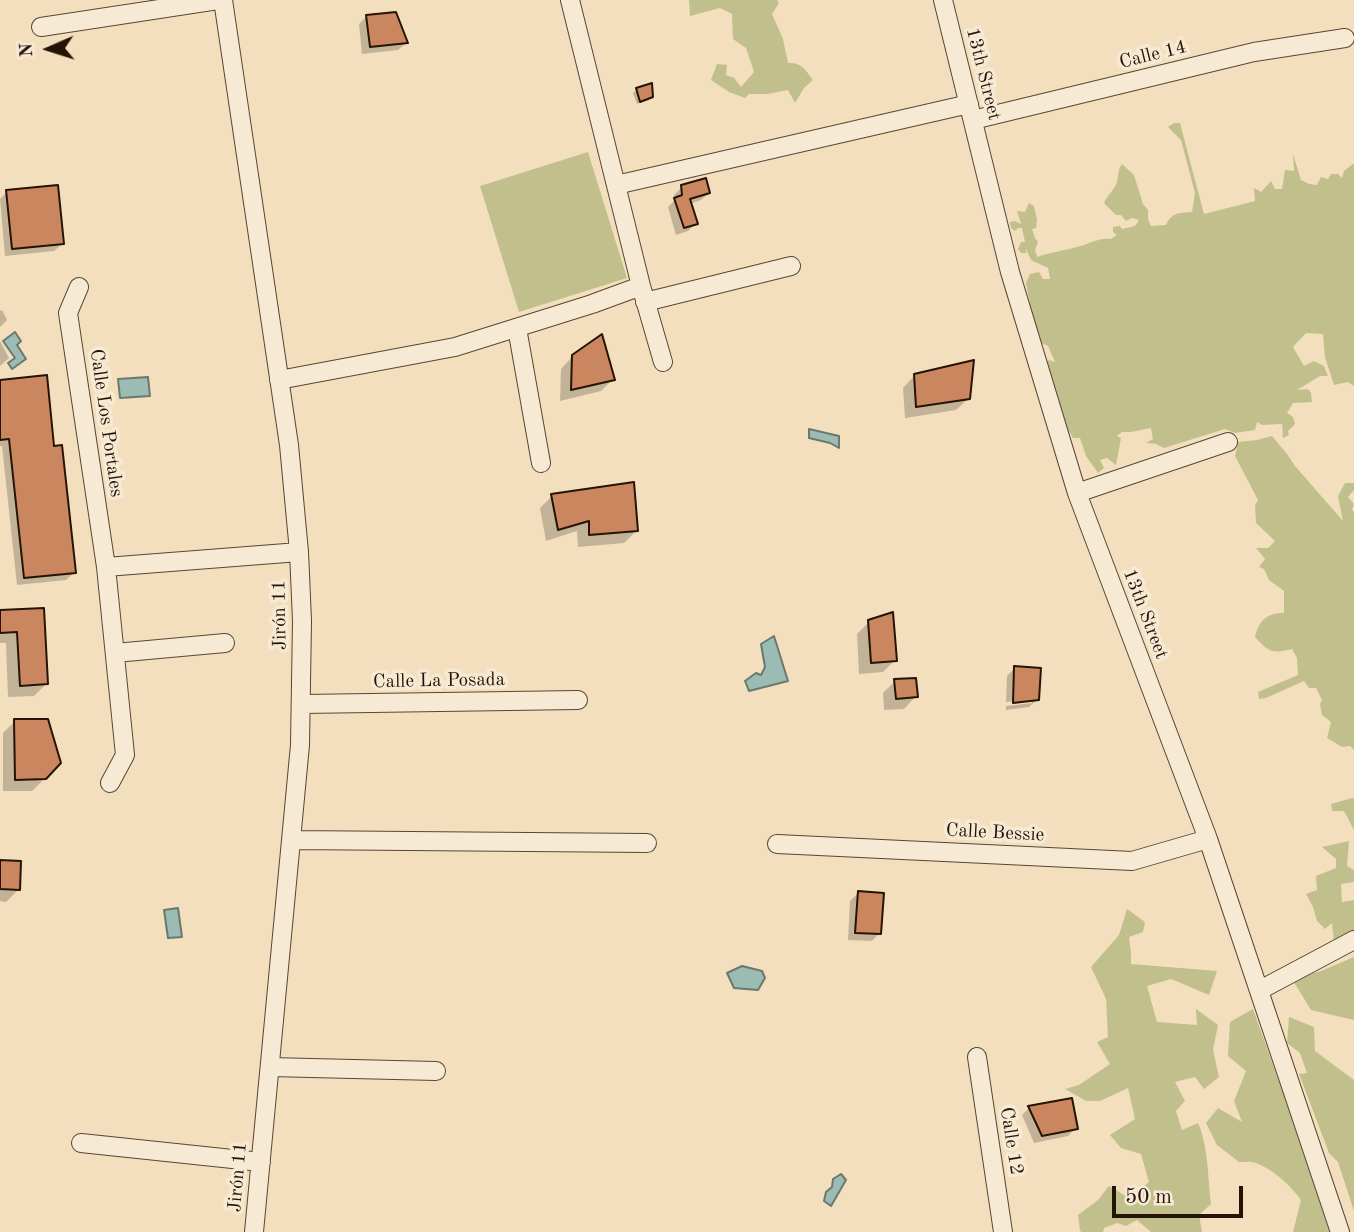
<!DOCTYPE html>
<html>
<head>
<meta charset="utf-8">
<style>
	body { margin:0 }
	#map { position:relative; width:1354px; height:1232px; overflow:hidden; background:#f3dfbd; font-family:"Old Standard TT",serif }
	canvas { display:block }
	.north { position:absolute; left:14px; top:14px; width:70px; height:70px; -webkit-text-stroke:5px #f7ead4; paint-order:stroke; rotate:267deg; font-size:19px; font-weight:700; line-height:28px; text-align:center; color:#251306 }
	.north::after { content:''; display:block; margin:auto; width:24px; height:32px; background:#251306; clip-path:polygon(50% 0,100% 100%,50% 72%,0 100%) }
	.scale { position:absolute; left:1112px; top:1186px; width:131px; height:32px; box-sizing:border-box; border:4px solid #251306; border-top:0; padding-left:9px; font-size:21px; line-height:24px; white-space:nowrap; color:#251306; -webkit-text-stroke:5px #f7ead4; paint-order:stroke }
</style>
</head>
<body>
<div id="map">
<canvas width="1354" height="1232"></canvas>
<div class="north">N</div>
<div class="scale">50 m</div>
</div>
<script>
const ctx = document.querySelector('canvas').getContext('2d');
ctx.lineJoin = 'round';
function paint(path, color) { ctx.fillStyle = color; ctx.fill(path, 'evenodd'); }
function strokePath(path, color, width, dash) { ctx.strokeStyle = color; ctx.lineWidth = width; ctx.lineCap = dash ? 'butt' : 'round'; ctx.setLineDash(dash || []); ctx.stroke(path); }
function label(font, color, halo, rows, align = 'center') {
  ctx.font = font + ' "Old Standard TT",serif'; ctx.lineWidth = 7; ctx.setLineDash([]); ctx.textBaseline = 'middle'; ctx.strokeStyle = halo; ctx.fillStyle = color; for (const [text, x, y, turn = 0] of rows) {
    ctx.save(); ctx.translate(x, y); ctx.rotate((+turn || 0) * Math.PI / 180); ctx.textAlign = isNaN(turn) ? turn : align; if (halo) ctx.strokeText(text, 0, 0); ctx.fillText(text, 0, 0); ctx.restore();
  }
}
paint(new Path2D(`
	M689,0H777L779,3L772,14L783,39L788,63C801,62 806,70 813,80L804,88L795,103L788,90L767,94H749L745,98L729,92L711,80L717,64L727,65L726,75L734,78L741,87L754,72L746,48L733,39L732,14L720,8L690,16Z
	M1174,123H1180L1204,214L1255,201L1254,188L1261,192L1271,181L1275,189H1282L1285,170L1294,171L1293,154L1301,180L1309,184L1317,185L1321,177L1328,179L1331,174H1338L1342,178L1344,171L1353,164H1354V386L1348,382L1334,385L1325,357L1323,334L1306,333L1293,347L1304,366L1314,361L1324,366L1328,376H1320L1297,390L1308,389L1311,393L1312,402L1293,403L1287,413L1293,417L1295,424L1288,431L1289,435L1283,438L1282,424L1262,425L1257,422L1255,430L1235,433L1225,429L1164,448L1156,444L1146,443L1153,439L1151,428L1131,432H1122L1117,436L1121,438L1116,465L1107,458L1100,460L1104,468L1098,473L1086,456L1080,438H1073L1058,413L1043,367L1049,360L1055,362L1048,346L1039,342L1032,330L1035,321L1026,310L1030,304L1026,283L1030,274L1039,272L1043,279H1050L1048,268L1031,260L1026,249V253H1021L1018,249L1021,242H1025L1022,228H1018L1015,231L1011,228L1010,222L1015,221L1021,224L1017,211L1025,212L1029,203L1034,206L1037,220L1036,228L1032,229L1035,238L1038,242L1035,250L1037,257C1050,252 1064,251 1077,247C1088,244 1100,237 1111,239L1117,235L1113,232V227L1120,226L1122,229L1135,226L1139,220L1132,218L1126,221L1121,215H1116L1104,203C1107,196 1111,193 1114,188C1120,180 1116,172 1122,164L1134,175L1143,204L1148,210V219L1151,226L1166,225C1172,212 1179,213 1192,212L1195,193L1181,140L1168,127Z
	M588,152L627,278L519,312L480,186Z
	M1272,436L1287,454L1295,466L1343,521L1338,496L1345,483H1354V490L1348,497L1354,504L1352,510L1354,512V750L1350,746L1342,747L1327,738L1331,722L1322,715L1320,704L1322,700L1316,688H1309L1304,681L1266,698L1259,699L1258,692L1298,675L1297,658L1292,649C1273,654 1268,652 1255,637C1258,621 1268,612 1284,613V591L1269,580L1264,569L1259,567L1265,559L1256,548H1268L1275,541L1256,523L1255,505L1258,500L1235,456L1238,442L1257,440Z
	M1352,798L1354,799V830L1344,811H1332L1331,804Z
	M1349,841L1347,866L1354,870V882L1341,884L1342,902L1354,900V934L1334,943L1332,923L1325,929L1317,921L1313,907L1306,894L1317,890L1316,876L1336,868V859L1322,847Z
	M1127,909L1145,922L1143,932L1129,937L1131,952V964L1217,971L1209,995L1171,979L1147,986L1157,1022L1197,1025L1196,1009L1218,1025L1213,1050L1219,1077L1204,1089L1195,1077L1175,1082L1185,1101L1176,1111L1182,1130L1198,1123C1208,1144 1208,1179 1211,1204L1199,1215L1202,1232H1151L1137,1220L1126,1226L1117,1223L1104,1228L1103,1232H1081L1080,1230L1078,1215L1098,1200L1109,1186L1129,1198L1149,1182L1141,1154L1121,1148L1110,1135L1135,1119L1128,1088L1100,1101H1086L1065,1089L1079,1085L1110,1064L1097,1042L1108,1037L1106,999L1091,967L1119,935Z
	M1354,957V1020L1311,1010L1292,979L1321,971Z
	M1253,1009L1333,1232H1293L1301,1200C1290,1185 1273,1169 1256,1163C1251,1161 1244,1162 1239,1162L1217,1145L1206,1123L1218,1108L1242,1122L1234,1101L1246,1071L1228,1056L1230,1022Z
	M1289,1017L1314,1027L1315,1051L1354,1080V1211L1338,1162L1329,1153L1299,1074L1307,1073L1300,1053L1287,1043Z`), '#c1c08d');
const water = new Path2D(`
	M15,332L21,341L17,345L26,359L12,369L8,363L15,358L3,341Z
	M148,377L150,396L120,398L118,379Z
	M809,429L839,436V448L830,443L809,438Z
	M774,636L788,681L749,691L745,681L756,673L761,675L765,667L761,644Z
	M178,908L182,937L168,938L164,910Z
	M742,966L762,971L765,978L758,990L734,988L727,973Z
	M841,1174L846,1180L831,1206L824,1201L826,1192L832,1187L833,1179Z`);
paint(water, '#9bbcb3');
strokePath(water, '#6c786e', 2);
paint(new Path2D(`
	M367,16L406,43L398,50L362,54L359,24Z
	M637,90L651,97L647,100L637,104L633,93Z
	M682,187L709,193L701,200L690,204L696,223L688,231L676,235L668,207L675,200L674,195Z
	M7,192L62,244L54,251L5,256L0,199Z
	M2,310L7,320L0,327V311Z
	M0,341L9,358L0,366Z
	M573,356L613,379L601,391L560,401L561,369Z
	M915,375L969,398L956,410L905,418L903,388Z
	M0,381L52,448L74,573L66,580L17,585L2,446H0Z
	M552,496L636,531L624,543L578,547L577,531L546,541L540,508Z
	M43,610L46,684L34,696L8,697L6,643H0V612Z
	M869,622L895,660L883,672L859,674L857,634Z
	M1015,668L1037,700L1029,707L1006,710V706L1032,703V699L1006,702L1007,676Z
	M895,681L916,696L904,709L884,710L883,693Z
	M15,721L45,778L32,791H3V733Z
	M0,862L18,890L6,902L0,901Z
	M858,893L879,933L872,941L848,940L850,901Z
	M1029,1108L1076,1128L1068,1136L1034,1143L1022,1115Z`), '#0003');
const building = new Path2D(`
	M396,12L408,43L370,47L366,15Z
	M652,83L653,97L640,102L636,88Z
	M706,178L710,193L690,199L698,224L684,228L674,198L682,195L681,185Z
	M58,185L64,244L12,249L6,190Z
	M602,334L615,380L571,390L572,355Z
	M974,360L970,399L916,407L914,374Z
	M47,375L54,446L62,445L76,573L24,578L9,439L0,440V380Z
	M634,482L638,531L589,535V521L558,530L551,494Z
	M44,608L48,684L20,686L17,632L0,633V610Z
	M893,612L897,661L871,663L868,620Z
	M1014,666L1041,668L1039,700L1013,703Z
	M916,678L918,697L896,699L894,679Z
	M14,719H48L61,763L46,779L15,780Z
	M0,860L21,861L20,890L0,889Z
	M858,891L884,893L881,934L855,933Z
	M1072,1098L1078,1129L1042,1136L1028,1106Z`);
paint(building, '#ca875f');
strokePath(building, '#251306', 2);
const minor = new Path2D(`
	M223,0L289,445L299,552L302,621L300,745L254,1232
	M570,0L641,286L663,362
	M943,0L1010,272L1077,493L1208,839L1340,1232
	M41,27L218,0
	M973,120L1254,52L1345,38
	M616,185L969,104
	M79,287L68,313L106,567L125,755L110,783
	M645,302L791,266
	M517,328L541,463
	M279,380L455,347L592,304L641,286
	M1077,493L1228,442
	M106,567L299,552
	M115,653L225,643
	M302,704L578,700
	M292,840L647,843
	M777,844L1132,861L1208,839
	M1260,990L1354,940
	M977,1057L1003,1232
	M270,1067L436,1071
	M81,1143L261,1162`);
strokePath(minor, '#584634', 20);
strokePath(minor, '#f7ead4', 18);
label('19px', '#251306', '#f7ead4', [
	["Calle 14",1153,55,-14],
	["13th Street",983,74,76],
	["Calle Los Portales",106,423,82],
	["13th Street",1145,614,69],
	["Jirón 11",280,615,-91],
	["Calle La Posada",439,681,-1],
	["Calle Bessie",995,833,3],
	["Calle 12",1011,1141,81],
	["Jirón 11",238,1177,-85]
]);
</script>
</body>
</html>
